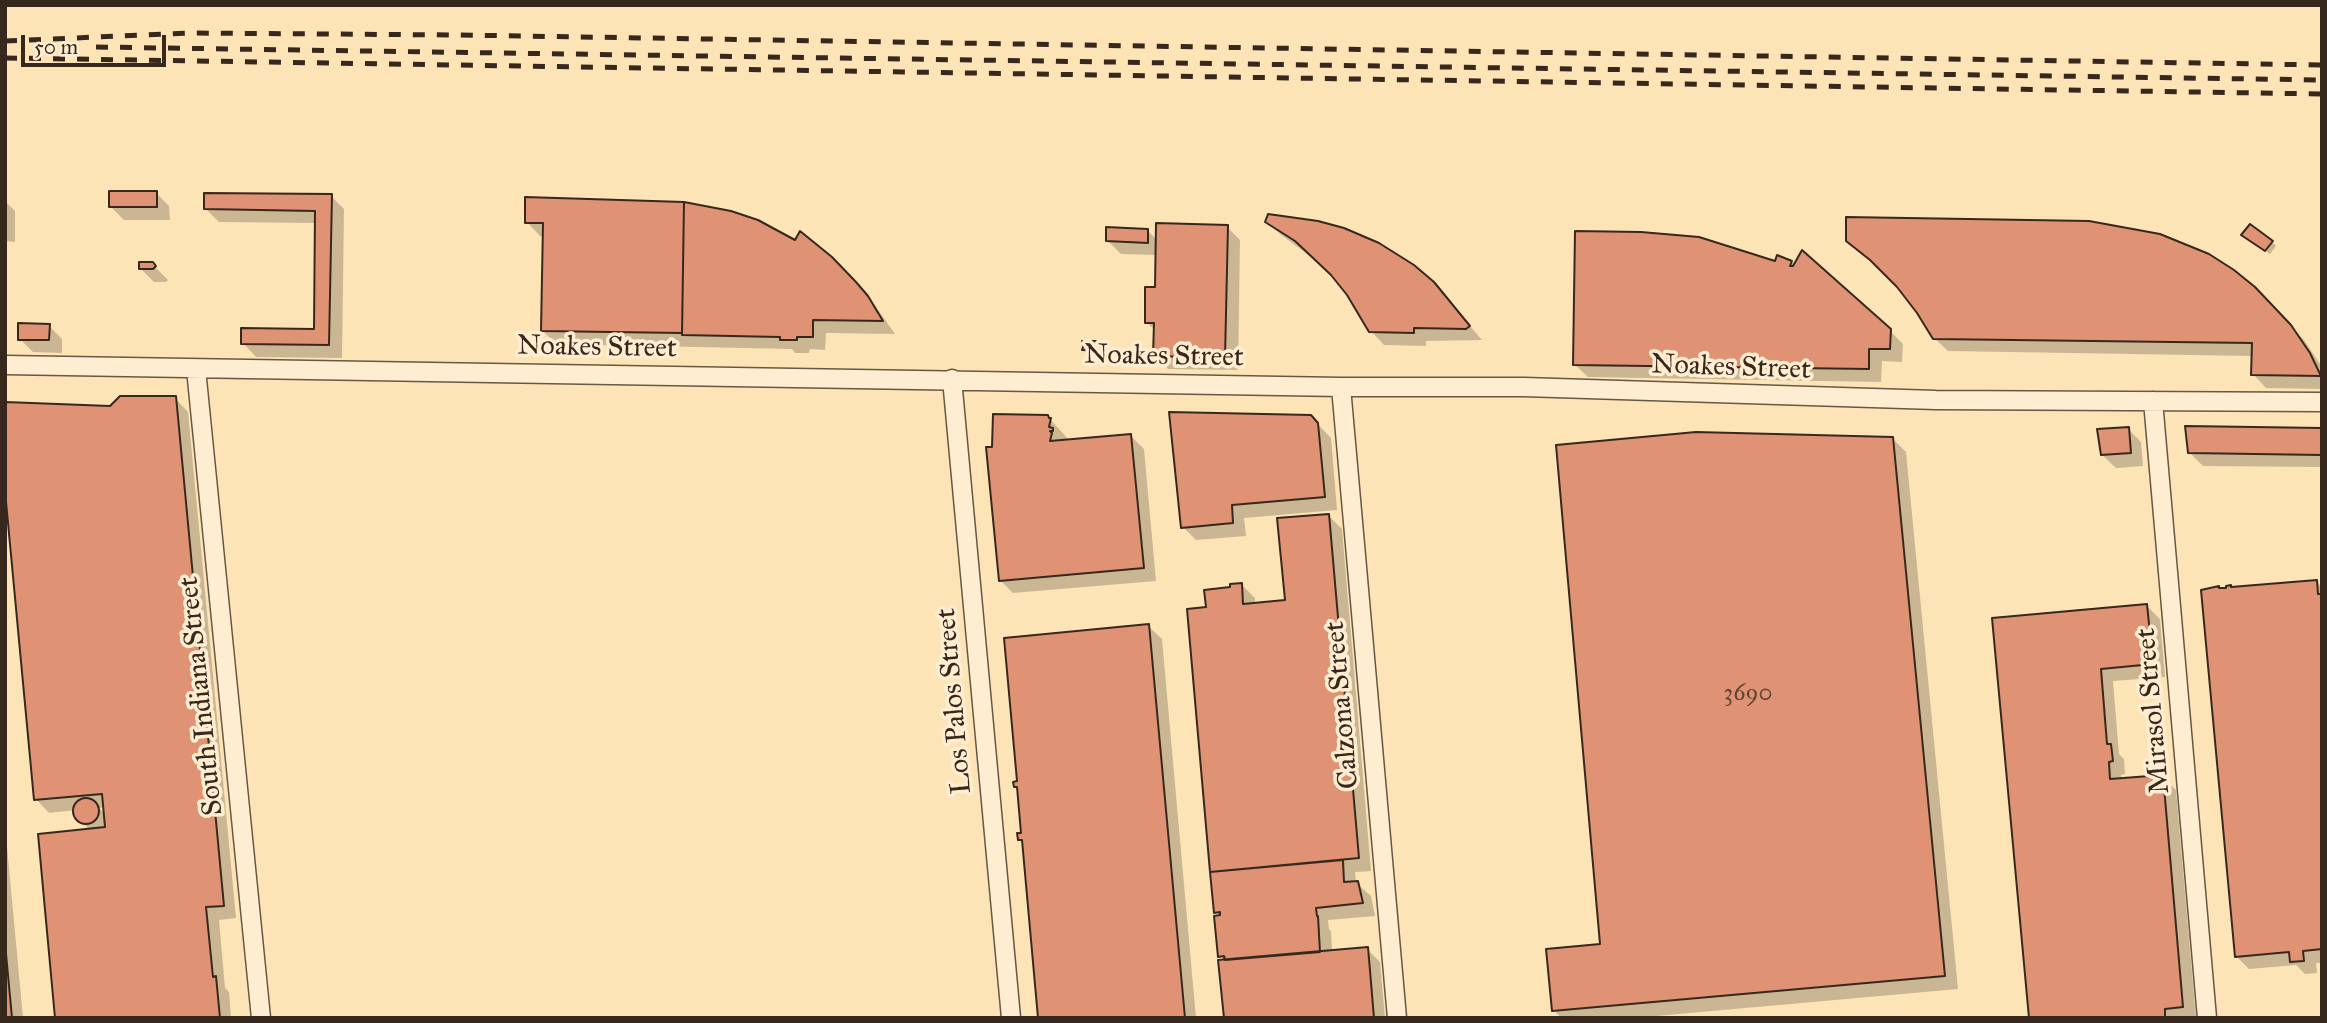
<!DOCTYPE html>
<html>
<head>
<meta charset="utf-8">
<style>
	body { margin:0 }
	#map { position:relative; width:2327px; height:1023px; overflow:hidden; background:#fde4b7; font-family:"IM FELL Great Primer",serif }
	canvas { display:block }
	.frame { position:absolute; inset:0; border:7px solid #37281e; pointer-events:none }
	.scale { position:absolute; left:21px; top:35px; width:145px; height:32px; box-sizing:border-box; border:4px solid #37281e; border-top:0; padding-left:9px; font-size:21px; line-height:24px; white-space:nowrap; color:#37281e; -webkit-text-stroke:5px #feedd0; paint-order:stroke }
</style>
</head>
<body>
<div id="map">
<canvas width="2327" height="1023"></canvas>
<div class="frame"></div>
<div class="scale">50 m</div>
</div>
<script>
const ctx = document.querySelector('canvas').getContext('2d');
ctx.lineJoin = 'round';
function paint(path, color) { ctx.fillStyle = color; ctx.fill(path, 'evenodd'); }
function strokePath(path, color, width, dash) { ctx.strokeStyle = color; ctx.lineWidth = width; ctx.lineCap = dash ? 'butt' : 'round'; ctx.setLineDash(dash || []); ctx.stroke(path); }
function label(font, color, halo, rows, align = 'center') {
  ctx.font = font + ' "IM FELL Great Primer",serif'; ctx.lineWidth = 7; ctx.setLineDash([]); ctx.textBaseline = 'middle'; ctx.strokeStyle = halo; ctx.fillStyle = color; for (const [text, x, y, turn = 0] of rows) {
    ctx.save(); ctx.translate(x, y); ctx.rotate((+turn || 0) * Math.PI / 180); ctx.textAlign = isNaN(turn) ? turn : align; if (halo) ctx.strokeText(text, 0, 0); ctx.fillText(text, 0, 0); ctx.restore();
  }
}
paint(new Path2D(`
	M156,193L169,206L170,220H124L110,206Z
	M331,196L344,209L342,358L256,357L243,343L315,330L317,223L219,222L205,208Z
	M527,199L684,204L831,258L869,297L895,334L826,333L825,350L810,349L809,353H795L792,349L556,344L543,331L544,236H540L527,222Z
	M5,201L15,211V242L5,241Z
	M1267,221L1433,283L1482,340L1426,341V346L1384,345L1371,331L1348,294L1330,271L1280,234Z
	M1227,227L1240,240L1238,370L1168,369L1155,355L1156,331L1146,322L1156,289L1157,255L1121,254L1108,241L1147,230L1157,240Z
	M2247,239L2272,242L2276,246L2270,254Z
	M1848,240L2268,302L2304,340L2322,367V389L2266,388L2253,374V356L1948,351L1934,338L1919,312L1886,273Z
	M1791,262L1889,330L1903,344L1902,362L1882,361L1881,382L1588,377L1574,364L1776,263Z
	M152,264L168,280L166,282H154L140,268Z
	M49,326L62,339V353L33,352L20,339Z
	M1101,342L1114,356V363H1099L1086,350Z
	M175,398L188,412L236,918L219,920L225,988L229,992L231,1018H57L91,831L76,816V810L49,813L36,799L111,408ZM105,807L106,815L99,808Z
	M1310,416L1331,438L1337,510L1244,518L1246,536L1196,540L1183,527Z
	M1048,417L1070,441L1131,436L1144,449L1156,581L1013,593L1000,580L994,448Z
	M2128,429L2141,442L2143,466L2116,468L2102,455Z
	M2322,430V467L2203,466L2189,452Z
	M1893,439L1906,452L1958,989L1634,1018H1561L1554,1010L1602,945Z
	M1328,515L1342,529L1371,871L1355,872L1356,883L1371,896L1375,916L1328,920L1329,929L1331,931L1332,952L1367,949L1380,962L1385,1018H1225V961L1220,956V917L1216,912L1189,611L1208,609L1242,585L1255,598V605L1287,602Z
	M2316,582L2322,587V963H2316L2317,973L2305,974L2296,965L2249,969L2236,956L2220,590Z
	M2147,606L2160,619L2165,677L2113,681L2119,754L2124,759L2125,774L2121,775L2122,780L2162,777L2176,790L2196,1018H2030L1994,619Z
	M1148,626L1162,639L1196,1018H1040L1024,844L1020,839L1023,835L1019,790L1015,786Z
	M5,825L23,1018H5Z`), '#0003');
const building = new Path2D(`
	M109,191H157V207H109Z
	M204,193L332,194L329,345L241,344V328L314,329L315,211L204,209Z
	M525,197L684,202L682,333L541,331L543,223H525Z
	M684,202L731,211L758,220L795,240L800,231L832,257L856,282L868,296L883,321L813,320V337H797V340H780V337L682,335Z
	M1268,214L1318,221L1344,228L1379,243L1414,265L1434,282L1470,326L1466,329L1414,328V333L1369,332L1347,295L1331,275L1295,241L1265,222Z
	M1846,217L2089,221L2160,234L2209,254L2234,270L2255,287L2291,325L2310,353L2321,376L2251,375L2252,343L1933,339L1917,313L1897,287L1870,260L1846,241Z
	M1156,223L1228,225L1225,358L1153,356L1154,323H1145V287H1155Z
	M2250,224L2273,241L2265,251L2241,235Z
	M1106,227L1148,229V243L1106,241Z
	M1575,231L1641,232L1699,237L1775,261L1777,255L1792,261L1790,266H1793L1802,250L1891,329L1890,349H1869V369L1573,365Z
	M139,262H153L156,266L153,269H139Z
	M18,323L50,324L49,340H18Z
	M1082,341H1102V351L1082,350L1084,344Z
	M120,396H176L224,906L206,907L213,977L216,976L220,1018H55L38,834L105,827L102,794L34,800L5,491V402L110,406Z
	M1169,412L1311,415L1318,423L1325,497L1232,505L1233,523L1181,528Z
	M993,414L1048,415L1049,418H1051L1049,427L1053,428V431H1050L1052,433L1050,441L1131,434L1144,568L999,581L986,447H992Z
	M2185,426L2322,428V455L2188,453Z
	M2129,427L2131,453L2101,455L2097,429Z
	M1696,432L1893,437L1945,976L1552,1011L1546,949L1600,944L1556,445Z
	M1329,514L1359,858L1210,872L1187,609L1206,607L1204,590L1230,587V584L1242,583L1243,604L1285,600L1277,518Z
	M2317,580L2318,594H2322V949L2303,951L2304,961L2290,962L2289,952L2235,957L2201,590L2219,586V588H2226V586L2231,585V587Z
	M2147,604L2153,664L2101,669L2107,744H2111L2113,761L2109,762L2110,779L2163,775L2183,1007L2165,1009V1018H2167H2029L1992,618Z
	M1149,624L1185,1018H1038L1022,840H1018L1017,833H1021L1017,787H1014L1013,782L1017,781L1004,638Z
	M73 811a13 13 0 1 1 26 0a13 13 0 1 1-26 0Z
	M1343,860L1344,882L1358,881L1363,903L1316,908L1317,916H1318L1320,952L1225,960L1224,956L1218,957L1214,916L1220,915V912L1214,913L1210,872Z
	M5,943L12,1018H5Z
	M1368,947L1374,1018H1224L1218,960Z`);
paint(building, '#df9274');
strokePath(building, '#37281e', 2);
const minor = new Path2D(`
	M5,365L1341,387H1524L1936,400L2322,402
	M196,369L261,1018
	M952,379L1011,1018
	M1341,387L1397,1018
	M2153,401L2207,1018`);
strokePath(minor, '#685744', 21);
strokePath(minor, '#feedd0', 18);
strokePath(new Path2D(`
	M5,41L190,33L459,35L2322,65
	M96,47L2322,80
	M5,58L2322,94`), '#37281e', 5, [12, 12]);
label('24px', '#614234', null, [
	["3690",1748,694]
]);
label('28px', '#37281e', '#feedd0', [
	["Noakes Street",597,348,1],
	["Noakes Street",1164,357,1],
	["Noakes Street",1731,368,2],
	["South Indiana Street",202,696,-96],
	["Los Palos Street",955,701,-95],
	["Calzona Street",1343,705,-95],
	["Mirasol Street",2154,711,-95]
]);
</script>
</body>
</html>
